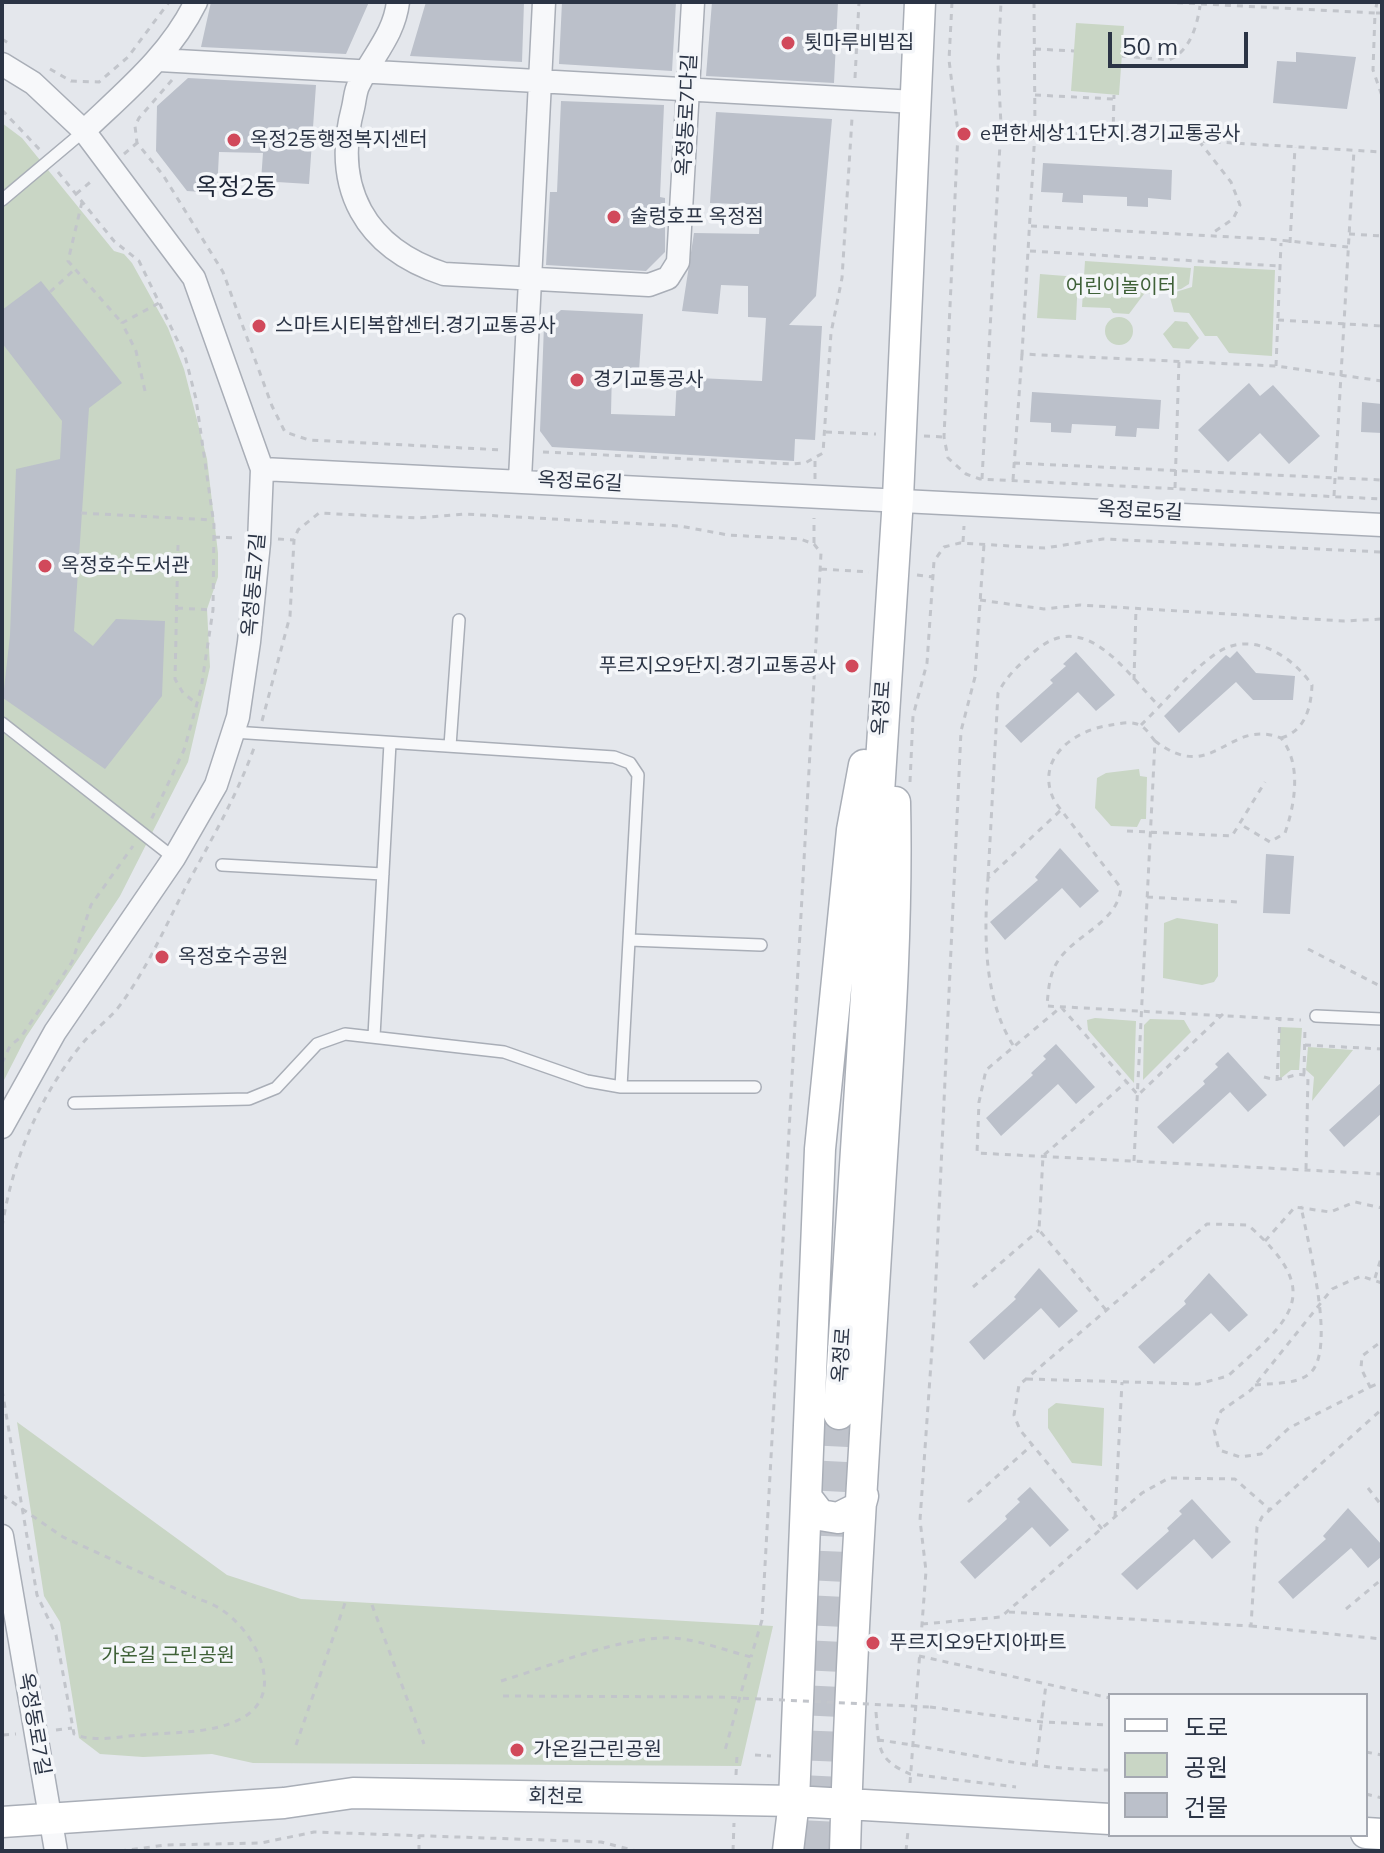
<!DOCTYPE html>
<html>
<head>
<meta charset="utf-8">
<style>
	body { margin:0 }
	#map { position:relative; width:1384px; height:1853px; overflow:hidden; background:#e4e7ec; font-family:Mulish,"Noto Sans KR",sans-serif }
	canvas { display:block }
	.frame { position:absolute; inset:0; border:4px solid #2b3445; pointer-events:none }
	.legend { position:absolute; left:1108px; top:1693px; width:260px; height:144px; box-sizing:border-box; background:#f4f6f9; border:2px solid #a4a8b1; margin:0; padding:10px 14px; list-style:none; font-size:24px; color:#2b3445 }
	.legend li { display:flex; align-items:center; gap:16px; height:40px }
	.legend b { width:40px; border:2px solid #a4a8b1 }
	.scale { position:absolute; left:1108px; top:32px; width:140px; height:36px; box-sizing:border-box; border:4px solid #2b3445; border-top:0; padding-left:10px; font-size:24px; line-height:28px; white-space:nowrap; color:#2b3445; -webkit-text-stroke:6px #f4f6f9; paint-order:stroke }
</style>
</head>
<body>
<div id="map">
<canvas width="1384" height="1853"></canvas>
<div class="frame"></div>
<ul class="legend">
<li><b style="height:10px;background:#fff"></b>도로</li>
<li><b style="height:22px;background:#c9d6c5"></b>공원</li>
<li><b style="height:22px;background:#bbc0ca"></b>건물</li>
</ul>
<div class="scale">50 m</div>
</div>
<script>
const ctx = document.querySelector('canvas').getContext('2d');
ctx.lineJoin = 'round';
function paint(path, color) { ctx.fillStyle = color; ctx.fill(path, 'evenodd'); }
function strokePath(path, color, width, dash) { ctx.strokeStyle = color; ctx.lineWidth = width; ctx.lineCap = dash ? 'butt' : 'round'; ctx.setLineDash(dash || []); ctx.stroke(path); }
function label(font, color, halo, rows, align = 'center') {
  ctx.font = font + ' Mulish,"Noto Sans KR",sans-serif'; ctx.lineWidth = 7; ctx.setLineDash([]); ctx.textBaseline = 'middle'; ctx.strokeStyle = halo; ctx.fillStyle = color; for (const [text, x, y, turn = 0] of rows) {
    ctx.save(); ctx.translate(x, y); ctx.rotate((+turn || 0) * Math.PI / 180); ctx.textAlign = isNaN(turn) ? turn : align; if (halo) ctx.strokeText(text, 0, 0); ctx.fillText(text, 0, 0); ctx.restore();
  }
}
paint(new Path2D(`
	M1076,23L1124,26L1119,95L1071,91Z
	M2,123L22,138L114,251L124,254L132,263L168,328L184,369L207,459L218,553V577L207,609L210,667L188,762L120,896L26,1037L2,1084Z
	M1085,261L1191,268L1189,284L1181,289L1144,294L1129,314L1113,313L1110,308L1082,307Z
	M1194,266L1275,270L1272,356L1229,353L1217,336H1205L1189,313L1174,312L1169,294L1192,287Z
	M1040,274L1078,277L1076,320L1037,318Z
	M1105 331a14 14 0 1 1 28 0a14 14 0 1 1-28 0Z
	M1175,321L1187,322L1199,338L1189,349L1173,348L1163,334Z
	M1139,769L1140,776L1147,777L1146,819H1141L1137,827L1111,826L1095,808L1097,778L1106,773Z
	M1177,918L1218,924V976L1214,982L1202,985L1163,978L1164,923Z
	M1095,1018L1136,1021L1134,1083L1088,1030L1087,1020Z
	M1150,1019L1184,1020L1191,1032L1143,1080L1144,1025Z
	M1280,1027L1302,1028L1299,1070H1291L1280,1079Z
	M1308,1047L1353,1050L1312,1101L1314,1077L1306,1070Z
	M1056,1403L1104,1408L1102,1466L1072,1463L1048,1428V1409Z
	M17,1422L227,1575L301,1599L773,1626L741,1766L253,1763L212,1754L143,1757L100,1754L79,1738L60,1622L44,1596Z`), '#c9d6c5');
paint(new Path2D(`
	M211,2H369L346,54L201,47Z
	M426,2H524L522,62L410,56Z
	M562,2H676L672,71L559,64Z
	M712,2H838L834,83L706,76Z
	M1296,52L1356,57L1347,109L1273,103L1277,61L1296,62Z
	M188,78L316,85L309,184L261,181L263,153L219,152L217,193L187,191L156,151L157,106Z
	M561,101L664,105L660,197L665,198V252L646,271L546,265L550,192H557Z
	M716,112L832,119L816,296L789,325L822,326L815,440L795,439L794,461L552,447L540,431L544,325L561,310L643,314L639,371L612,369L611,414L675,416L677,377L762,381L766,318L748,317V286L721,285L718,314L682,311L694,233L759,234L761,205L710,203Z
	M1043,163L1172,170L1171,200L1148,198V207L1127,206V197L1083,195V203L1062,202L1063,193L1041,192Z
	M41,281L122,383L89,408L74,631L93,646L116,619L165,621L162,696L105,769L3,698L10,635L16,469L60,459L62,421L2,343V310Z
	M1249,383L1260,396L1273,385L1320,436L1289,464L1260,433L1228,462L1198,430Z
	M1032,392L1161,400L1159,429L1137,428L1136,437L1115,436L1116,426L1072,424L1071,433L1051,432V423L1030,422Z
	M1362,402L1382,404V433L1361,432Z
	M1237,651L1256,673L1295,676L1293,700H1253L1236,682L1179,733L1164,716L1226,655L1230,658Z
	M1076,652L1115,695L1096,711L1078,692L1021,743L1005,726L1053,683L1050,680L1066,666L1063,664Z
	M1060,848L1099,891L1080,908L1062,888L1005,940L990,922L1038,880L1035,877Z
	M1266,854L1294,856L1290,914L1263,913Z
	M1056,1044L1095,1087L1076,1104L1058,1084L1001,1136L986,1118L1033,1075L1031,1073L1046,1059L1043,1056Z
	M1228,1052L1267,1095L1248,1112L1230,1092L1173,1144L1157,1127L1205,1084L1203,1081L1218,1067L1215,1064Z
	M1382,1082V1113L1344,1147L1329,1130Z
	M1039,1268L1078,1311L1059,1328L1041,1308L984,1360L969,1342L1016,1299L1014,1297Z
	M1209,1273L1248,1315L1229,1332L1211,1313L1154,1364L1138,1347L1186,1304L1184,1301Z
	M1030,1487L1069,1530L1050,1547L1032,1527L975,1579L960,1562L1007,1519L1005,1516L1020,1502L1017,1499Z
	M1192,1499L1231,1542L1212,1559L1194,1539L1137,1590L1121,1574L1169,1531L1167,1528L1182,1514L1179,1511Z
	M1348,1508L1382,1545V1556L1368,1568L1351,1548L1293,1599L1278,1582L1326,1539L1323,1536Z`), '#bbc0ca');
strokePath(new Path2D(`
	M818,1851L839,1414`), '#bfc3cb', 30, [30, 15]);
const lane = new Path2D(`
	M2,200L84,131
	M2,723L174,858
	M450,746L459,620
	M222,865L383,874
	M630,940L761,945
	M1316,1016L1382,1019
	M374,1036L390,743
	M621,1087H755
	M74,1103L249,1099L276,1088L317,1044L345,1034L504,1052L587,1081L621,1087L638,775L630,763L614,757L233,732`);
const street = new Path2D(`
	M398,2C394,35 373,55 359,84C355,91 355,100 353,108C332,188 365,248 444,274L649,285L668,278L678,262L693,2
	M159,60L915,102
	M2,64L33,83L84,131L194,278L262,469L259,543L249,642L238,717L216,785L174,858L55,1032L2,1127
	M84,131C127,90 170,55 196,2
	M262,469L1382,525
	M520,479L544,2
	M2,1536L56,1851`);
const secondary = new Path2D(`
	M839,1414L898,498L920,2
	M807,1498L820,1515L838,1518L860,1507L863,1496
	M2,1822L284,1803L353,1793L794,1801L1110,1819
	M1366,1833L1382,1834
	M788,1851L794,1801L820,1149L852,830L864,765
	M845,1851C851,1630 867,1409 880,1188C888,1060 898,930 895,802`);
strokePath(lane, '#a9aeb7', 14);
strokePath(street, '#a9aeb7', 25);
strokePath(secondary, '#a9aeb7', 33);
strokePath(new Path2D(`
	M952,2L949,60L958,132L944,437L948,458L966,474L980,479L1382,499
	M1034,2L1035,131L1022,354L1276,366L1382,381
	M1165,2L1375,13L1377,2
	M1382,13H1375L1373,70L1382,96
	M2,39L10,44
	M1035,49L1074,51
	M1122,56L1169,60C1190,51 1197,26 1200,6
	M50,69L71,81L99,82L128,57L169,2
	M855,78L859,2
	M172,80L139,118L135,126L137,143L163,175L223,272L272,406L285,432L309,440L503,450
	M1035,95L1114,99
	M2,110L41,151
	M1035,131L1382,152
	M1113,135L1114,95
	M1199,141L1231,182L1240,205L1233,219L1211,234
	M124,154L137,143
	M58,172L114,241L139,261L185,356L196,399L214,525L213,610L201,689L184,750L151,820
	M76,194L94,179
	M82,202L68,261L122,323
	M1031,226L1269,239L1348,247
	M1349,234L1382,236
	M1290,243L1295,147
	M1030,251L1280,266
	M50,292L75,269
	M1278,320L1382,326
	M1276,366L1281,243
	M145,391L136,351L122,323L159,303
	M826,432L876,434
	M924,436L944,437
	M543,452L793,464L805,463L823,453L831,333L842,278L852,118
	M1014,463L1382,480
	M815,479V458
	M982,479L1001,125L998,65L1001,2
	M1013,480L1022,354
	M1175,488L1179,361
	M1334,496L1354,150
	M81,513L213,520
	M214,537L238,538
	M278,539L294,540
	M963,542L964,526
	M814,543V518
	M178,545L175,679L183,693L196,703
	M821,569L869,572
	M917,575L933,577
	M980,600L1044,609L1080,605L1344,621L1382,619
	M177,608L213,610
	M1134,680L1136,608
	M262,721L290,616L294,540L298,530L319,513L418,518L464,514L680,526L728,535L800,539L814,544L821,553L762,1620L751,1657
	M1141,725C1165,702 1190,671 1217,653C1252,629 1293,657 1312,685C1311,708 1305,731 1281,738
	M1155,741C1150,735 1145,726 1137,724C1129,721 1119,724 1111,725C1073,730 1033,760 1055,802L1121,888C1117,926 1069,935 1054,968C1049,980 1048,993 1047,1006L1301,1020
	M910,782L913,716L927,663L934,561L944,547L960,543L1045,548L1103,539L1382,552
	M1127,831L1232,836L1265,782
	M988,878L998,693C1007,675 1020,664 1035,651C1086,607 1126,673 1160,707
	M1147,897L1238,902
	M1308,949L1382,987
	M1223,1014L1138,1095L1061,1007L986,1070L979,1102L977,1153L1382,1174
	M1013,1045C983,998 984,931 988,878L1061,810
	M1305,1045L1382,1049
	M2,1063L10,1046L21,1037L72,962L91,905L133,846
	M1304,1074L1305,1026
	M1264,1077C1287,1084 1292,1070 1308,1076L1306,1170
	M1277,1081L1280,1017
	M1134,1161L1155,741C1214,786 1228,717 1281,738C1302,764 1295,804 1285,833L1270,842L1240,824
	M2,1227C13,1159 38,1099 81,1045C94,1029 112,1018 123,1001C151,962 168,920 190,879C214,835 237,795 254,748
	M1265,1241L1295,1207L1330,1212L1355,1202L1382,1208
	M1375,1278L1382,1255
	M1382,1283L1361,1276L1332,1289L1251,1390L1221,1411L1214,1430L1219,1450L1240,1457L1261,1454L1289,1428L1370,1387L1361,1368L1362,1356L1382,1341
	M973,1287L1039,1230
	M1106,1310L1039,1230L1043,1156L1125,1083
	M1027,1379L1198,1384L1228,1376C1289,1320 1328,1295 1248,1225L1207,1224L1019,1385L1014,1415L1020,1430L1102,1529
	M1255,1385C1270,1383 1296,1385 1309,1374C1338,1352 1307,1240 1301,1206
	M1370,1387L1382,1382
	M2,1390L37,1595L56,1635L74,1734C94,1743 121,1736 141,1735C173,1732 216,1734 244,1717C287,1691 254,1631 222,1610C214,1604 203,1601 194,1597
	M1368,1488L1382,1506
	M968,1502L1032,1445
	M1115,1517L1122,1382
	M372,1605L424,1744
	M1346,1609L1382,1579
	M1009,1612L1251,1626L1257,1527L1262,1517L1382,1409
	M922,1624L1001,1617L1142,1493L1169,1478L1235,1479L1269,1509
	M1251,1626L1382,1639
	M919,1656L1110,1698
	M501,1681C551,1666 608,1641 661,1638C690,1636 723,1650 751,1657L724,1754
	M503,1696L719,1697
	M930,1707L1042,1722L1110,1725
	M876,1712C879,1747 876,1759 910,1774L1016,1787
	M2,1730V1751
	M56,1730L72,1728
	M3,1735L16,1734
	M878,1740C955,1750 1032,1771 1110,1770
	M296,1745L345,1603
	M513,1750L514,1740
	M1366,1752L1382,1755
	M755,1755L771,1756
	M1036,1766L1046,1684
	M736,1775L737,1755
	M910,1783L926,1571L920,1520L934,1320L961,731L975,677L984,544
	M1366,1794L1382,1798
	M120,1851L166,1845L261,1843L314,1832L601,1842L636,1851
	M419,1851V1835
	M733,1851L734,1823
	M906,1851L908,1831`), '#c2c5cb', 3, [6, 6]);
strokePath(lane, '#f7f8fa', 11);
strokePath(street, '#f7f8fa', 22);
strokePath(secondary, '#fff', 30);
strokePath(new Path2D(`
	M2,1495L63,1537L194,1597
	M719,1697L930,1707`), '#c2c5cb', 3, [6, 6]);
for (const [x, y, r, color] of [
	[788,43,8,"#d1495b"],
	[964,134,8,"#d1495b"],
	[234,140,8,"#d1495b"],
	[614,217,8,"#d1495b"],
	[259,326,8,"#d1495b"],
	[577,380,8,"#d1495b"],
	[45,566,8,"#d1495b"],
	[852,666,8,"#d1495b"],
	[162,957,8,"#d1495b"],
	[873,1643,8,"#d1495b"],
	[517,1750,8,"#d1495b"]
]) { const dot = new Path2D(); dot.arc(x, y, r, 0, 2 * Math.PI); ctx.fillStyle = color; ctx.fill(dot); strokePath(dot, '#f4f6f9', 3); }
label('20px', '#2b3445', '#f4f6f9', [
	["툇마루비빔집",804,43],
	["e편한세상11단지.경기교통공사",980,134],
	["옥정2동행정복지센터",250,140],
	["술렁호프 옥정점",630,217],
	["스마트시티복합센터.경기교통공사",275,326],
	["경기교통공사",593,380],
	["옥정호수도서관",61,566],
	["푸르지오9단지.경기교통공사",836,666,"right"],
	["옥정호수공원",178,957],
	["푸르지오9단지아파트",889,1643],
	["가온길근린공원",533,1750]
], 'left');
label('20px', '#2b3445', '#f4f6f9', [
	["옥정동로7다길",687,115,-87],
	["옥정로6길",580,482,3],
	["옥정로5길",1140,511,3],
	["옥정동로7길",254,585,-85],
	["옥정로",882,708,-86],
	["옥정로",842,1355,-86],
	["옥정동로7길",34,1724,80],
	["회천로",556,1797,1]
]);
label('20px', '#3f6138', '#f4f6f9', [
	["어린이놀이터",1121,287],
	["가온길 근린공원",168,1656]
]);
label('24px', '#1d2536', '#f4f6f9', [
	["옥정2동",236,188]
]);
</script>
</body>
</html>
